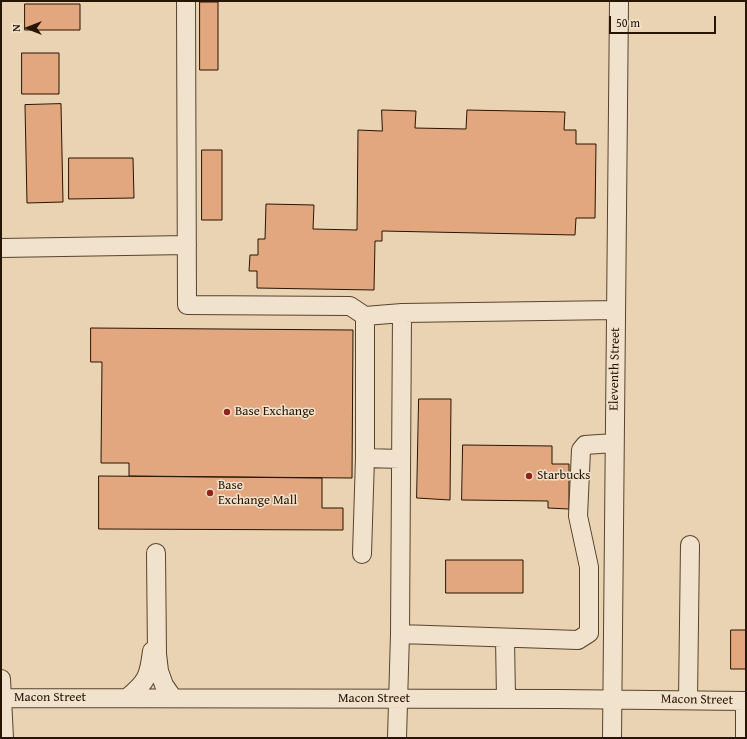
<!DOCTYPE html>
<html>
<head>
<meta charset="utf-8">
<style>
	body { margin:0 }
	#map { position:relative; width:747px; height:739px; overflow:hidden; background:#ead3b2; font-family:"Gentium Book Plus",serif }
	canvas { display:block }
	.frame { position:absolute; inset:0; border:2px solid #271501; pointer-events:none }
	.north { position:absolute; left:8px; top:8px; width:40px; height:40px; -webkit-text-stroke:3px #f1e2cd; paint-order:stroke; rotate:270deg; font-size:11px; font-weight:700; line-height:16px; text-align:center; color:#271501 }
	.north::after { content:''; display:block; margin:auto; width:14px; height:18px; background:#271501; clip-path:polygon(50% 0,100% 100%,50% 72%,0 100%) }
	.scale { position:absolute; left:609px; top:16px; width:107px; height:18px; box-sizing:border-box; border:2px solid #271501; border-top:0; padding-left:5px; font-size:12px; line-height:14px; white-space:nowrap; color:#271501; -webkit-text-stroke:3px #f1e2cd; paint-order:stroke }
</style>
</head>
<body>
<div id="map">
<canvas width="747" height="739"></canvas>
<div class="frame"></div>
<div class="north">N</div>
<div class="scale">50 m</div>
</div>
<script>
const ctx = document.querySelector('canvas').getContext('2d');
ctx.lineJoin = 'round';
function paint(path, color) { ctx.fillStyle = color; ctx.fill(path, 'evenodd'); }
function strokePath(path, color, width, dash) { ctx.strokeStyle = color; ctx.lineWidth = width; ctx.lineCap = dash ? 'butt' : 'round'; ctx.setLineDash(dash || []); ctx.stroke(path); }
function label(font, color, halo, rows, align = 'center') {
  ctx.font = font + ' "Gentium Book Plus",serif'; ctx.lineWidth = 3; ctx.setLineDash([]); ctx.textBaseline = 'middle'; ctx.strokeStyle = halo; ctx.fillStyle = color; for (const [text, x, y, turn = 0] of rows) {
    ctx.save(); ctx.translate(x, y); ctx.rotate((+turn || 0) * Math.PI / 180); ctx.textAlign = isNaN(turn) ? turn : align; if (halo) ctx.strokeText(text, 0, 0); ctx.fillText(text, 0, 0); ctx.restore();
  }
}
const building = new Path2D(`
	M200,2H218V70H200Z
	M25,4H80V30H25Z
	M22,53H59V94H22Z
	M61,104L63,202L27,203L25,105Z
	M382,110L416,111L415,128L466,129L467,110L565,112L564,130H576V144H596L595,218H576L575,235L382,231V241H375L374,290L257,288V271H249L250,255H258V239H265L266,204L314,205L313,229L357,230L358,130L382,131Z
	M202,150H222V220H202Z
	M69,158H133L134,198L69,199Z
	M91,328L353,330L352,478L129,476V463H101L102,362H91Z
	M419,399H451L450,500L417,498Z
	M463,445L552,446V464H569V509L548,508V501L462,500Z
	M99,476L322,478V508H343V530L99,529Z
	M446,560H523V593H446Z
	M731,630H746V669H731Z`);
paint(building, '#e3a780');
strokePath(building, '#271501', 1);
const minor = new Path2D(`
	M186,1L187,305L350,306L365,316V458L401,459
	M1,248L187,245
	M365,316L402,313L616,310
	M156,553L157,654L159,671L164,685L173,698
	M362,554L365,458
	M400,634L578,640L589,633V567L578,516L581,450L585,445L614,443
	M505,638L506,699
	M1,679L4,738
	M1,698L559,699L746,701
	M127,698C147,682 149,676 152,651
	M688,700L690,545
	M745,701V738
	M397,738L400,634L402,313
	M612,738L619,1`);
strokePath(minor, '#58442d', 20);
strokePath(minor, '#f1e2cd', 18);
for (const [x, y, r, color] of [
	[227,412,4,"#8f2418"],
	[529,476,4,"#8f2418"],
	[210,493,4,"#8f2418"]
]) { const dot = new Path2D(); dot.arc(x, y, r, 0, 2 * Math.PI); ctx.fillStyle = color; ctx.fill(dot); strokePath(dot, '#f1e2cd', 1.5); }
label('13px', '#271501', '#f1e2cd', [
	["Eleventh Street",615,369,-89],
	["Macon Street",50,698],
	["Macon Street",374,699],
	["Macon Street",697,700,1]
]);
label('13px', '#271501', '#f1e2cd', [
	["Base Exchange",235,412],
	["Starbucks",537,476],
	["Base",218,486],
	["Exchange Mall",218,501]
], 'left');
</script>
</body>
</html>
